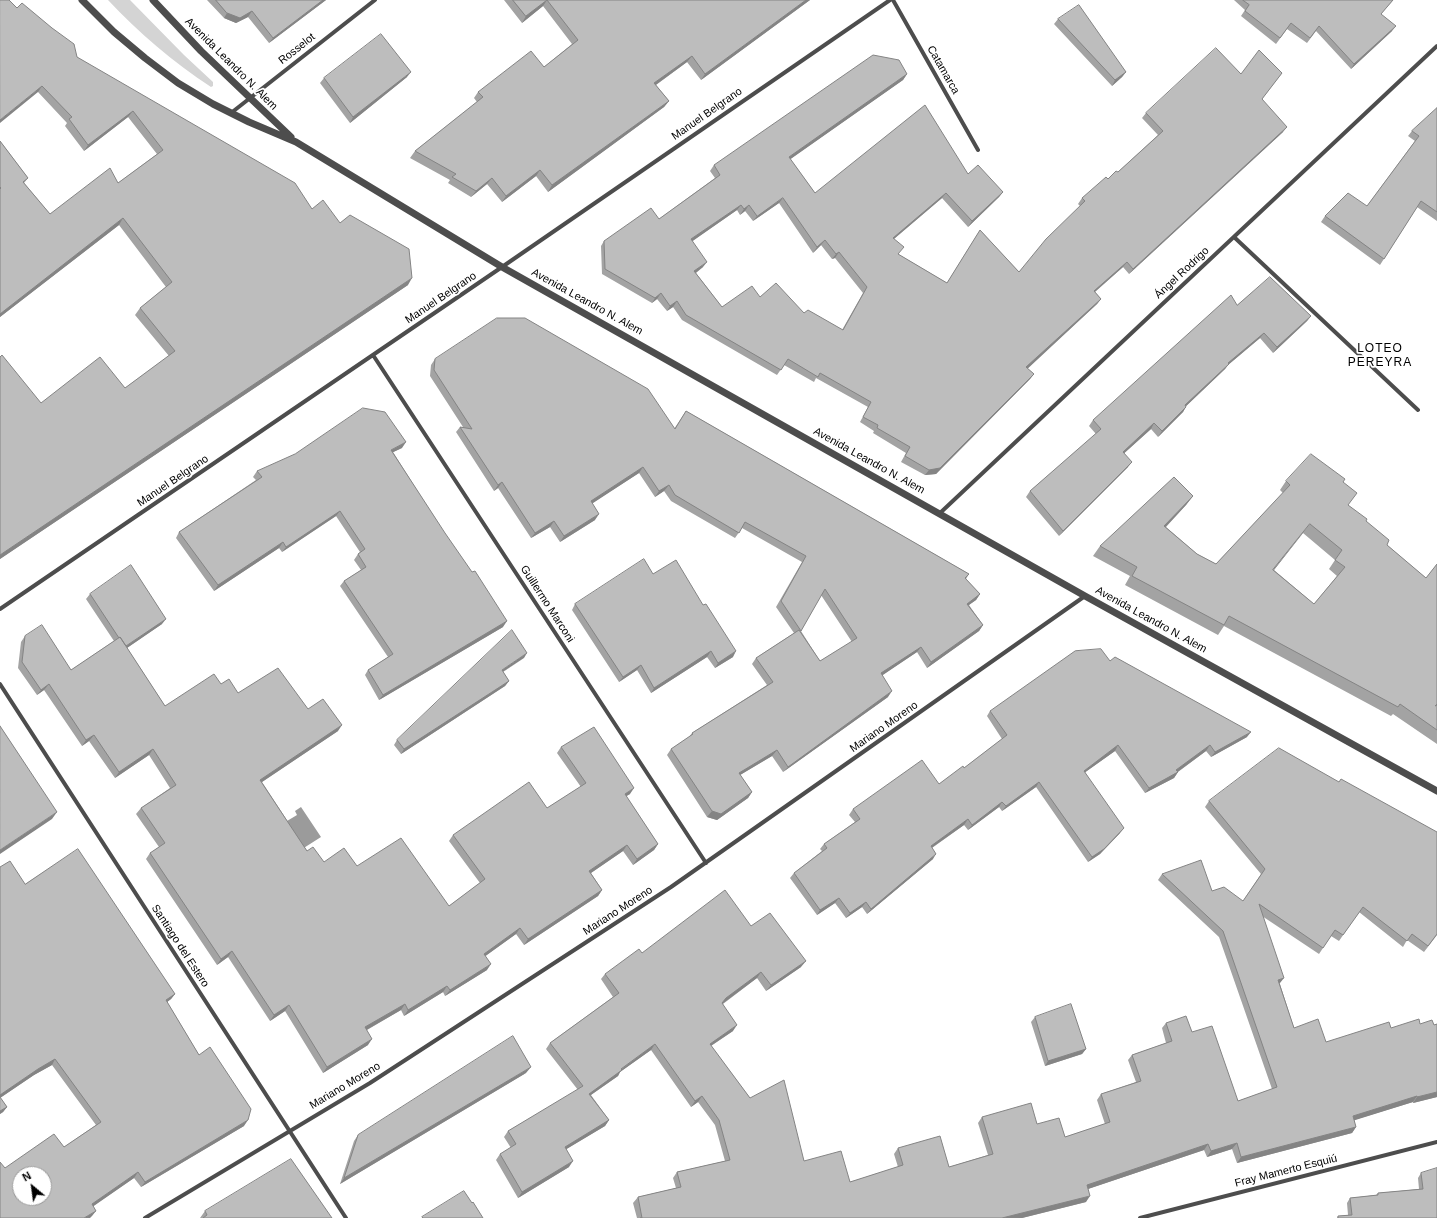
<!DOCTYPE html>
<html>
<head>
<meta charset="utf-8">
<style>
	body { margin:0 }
	#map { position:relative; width:1437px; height:1218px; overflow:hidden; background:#fff; font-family:Helvetica,sans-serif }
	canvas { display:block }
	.north { position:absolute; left:12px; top:1166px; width:40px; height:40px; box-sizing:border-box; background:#fff; border:1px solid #999; border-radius:50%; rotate:331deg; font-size:11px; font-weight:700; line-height:16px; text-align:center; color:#000 }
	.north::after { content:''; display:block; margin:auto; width:14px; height:18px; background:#000; clip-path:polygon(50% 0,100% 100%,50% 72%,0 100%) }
</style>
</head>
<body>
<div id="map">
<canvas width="1437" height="1218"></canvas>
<div class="north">N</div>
</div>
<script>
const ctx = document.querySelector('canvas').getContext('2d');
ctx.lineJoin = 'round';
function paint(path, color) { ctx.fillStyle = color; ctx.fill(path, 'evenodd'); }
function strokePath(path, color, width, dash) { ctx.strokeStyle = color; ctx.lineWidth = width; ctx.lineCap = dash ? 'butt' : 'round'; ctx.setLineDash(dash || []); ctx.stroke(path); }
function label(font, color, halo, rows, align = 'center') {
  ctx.font = font + ' Helvetica,sans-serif'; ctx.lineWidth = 3.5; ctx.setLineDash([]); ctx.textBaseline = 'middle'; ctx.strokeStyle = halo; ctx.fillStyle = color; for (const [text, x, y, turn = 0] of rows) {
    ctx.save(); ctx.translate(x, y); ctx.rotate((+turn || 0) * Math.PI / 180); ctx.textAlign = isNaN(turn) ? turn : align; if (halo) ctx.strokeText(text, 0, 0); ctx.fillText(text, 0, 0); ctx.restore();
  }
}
paint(new Path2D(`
	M108,0H130L184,55L213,82V86L211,87C173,62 139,33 108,0Z`), '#d4d4d4');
paint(new Path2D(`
	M301,807L321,837L299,851L287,821L297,815L295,811Z`), '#9b9b9b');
strokePath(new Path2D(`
	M893,0L978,150
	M231,113L375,0
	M1234,237L1418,410
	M373,355L706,863
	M939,514L1437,46
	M0,609L502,267L890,0
	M0,684L346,1218
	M145,1218L370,1083L671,887L1085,596
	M1140,1218L1437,1142`), '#4d4d4d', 4);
strokePath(new Path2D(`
	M82,0L114,32L145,58L178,83L213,104L249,122L296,142L502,267L1085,596L1437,791
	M153,0L201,51L291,137`), '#4d4d4d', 7);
paint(new Path2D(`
	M207,0H326L269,43L248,17L236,23L224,18Z
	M504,0H810L701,80L687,62L656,85L669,101L664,107L548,192L536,176L502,202L487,184L471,197L448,183L450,180L410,158L415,151L477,102L474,98L478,92L544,67L572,44L543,6L522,23Z
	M1234,0H1393L1381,14L1392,31L1351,69L1316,31L1307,43L1287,29L1276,44L1241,16L1245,10Z
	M17,8L77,57L312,209L340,223L408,285L0,559L41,403L125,388L169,356L135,315L140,308L166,287L119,225L0,317V141L28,178L24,183L50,214L118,183L157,154L128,117L84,151L65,126L67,123L38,92Z
	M1058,19L1126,72L1122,77L1112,86L1054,24Z
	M1282,73L1262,99L1283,132L1129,274L1123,267L1095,292L1101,299L1097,304L1027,368L1034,374L1030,379L936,474L925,475L901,462L906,453L873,433L874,431L860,422L868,407L816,378L814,382L784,365L777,375L682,320L673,307L667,311L657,299L652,303L602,274L601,246L604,241L659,219L715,178L710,171L714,165L907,74L903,80L790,159L815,193L968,174L1003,192L999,197L968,227L942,198L894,239L898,254L947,283L980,230L1019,272L1080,206L1078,204L1082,198L1108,179L1118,172L1158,135L1142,118L1146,113L1241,74ZM779,203L813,253L821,245L832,259L835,258L863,293L842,330L804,313L760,297L722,307L696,273L703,267L692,241L737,210L740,215L745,211L753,221Z
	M407,77L350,123L320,83L324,78Z
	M1437,108V221L1417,207L1380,265L1321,222L1325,216L1367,206L1415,141L1408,136L1412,131Z
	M1237,305L1311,316L1307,321L1273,353L1260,338L1228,365L1225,369L1186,406L1183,412L1158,437L1151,429L1124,453L1128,467L1059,536L1026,497L1030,491L1096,434L1089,426L1093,420Z
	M435,359L674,429L686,411L969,574L966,579L980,594L976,600L969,605L983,625L979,631L927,668L917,652L882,675L888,697L783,772L772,756L740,775L752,792L748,798L717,820L707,817L667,755L671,749L689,737L692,733L767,685L752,664L756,658L794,633L776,607L802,562L742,528L735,538L671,501L664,491L655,497L639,473L592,503L595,520L560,542L550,527L531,538L498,488L494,491L456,432L460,427H463L430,376L431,365ZM821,595L852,642L820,661L801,631Z
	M402,448L393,452L503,627L379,700L365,675L368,670L388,657L340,586L344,581L361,570L354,560L358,554L360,552L336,516L282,552L279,548L214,591L176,538L179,532L256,480L253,477L257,471Z
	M1286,481L1343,482L1348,505L1366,521L1387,545L1426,578L1437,564V704L1436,705H1437V744L1393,714L1391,716L1224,626L1218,635L1125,585L1130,576L1093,556L1100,546L1193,496L1186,505L1166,527L1197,554L1216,564L1283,493L1280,490ZM1303,533L1335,560L1329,569L1337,576L1314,604L1274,570Z
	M653,574L733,657L715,668L707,657L651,693L637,670L619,682L572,610L575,604Z
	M90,594L162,624L127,648L165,706L221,684L238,693L308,709L338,731L262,782L307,851L324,862L357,866L449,906L480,883L449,841L453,835L547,808L581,787L557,753L561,747L630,794L626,796L658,844L654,850L633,865L623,851L591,873L602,890L598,896L524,945L516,934L485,956L487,970L445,996L443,992L404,1016L401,1010L367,1030L368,1045L323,1073L285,1011L270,1021L228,957L217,965L146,859L150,853L159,847L136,814L141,808L170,788L149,755L115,778L89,741L82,746L44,690L37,695L18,668L21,642L25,636L71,670L114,641L86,599Z
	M524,658L503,672L509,681L505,686L401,754L394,745L397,740Z
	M1110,661L1247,737L1211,757L1206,751L1178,772L1174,778L1145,793L1115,751L1085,772L1120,833L1100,854L1088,862L1036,787L1002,811L999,807L968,830L964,825L932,848L933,859L867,914L862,907L846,918L835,903L817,915L790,878L794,873L822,851L820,849L824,844L855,822L849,815L853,809L939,784L964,768L1002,739L987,716L990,711Z
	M1209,801L1437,935L1424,952L1407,940L1403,947L1359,912L1339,941L1331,936L1319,954L1262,916L1280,984L1294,1028L1326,1042L1391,1028L1420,1024L1434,1025L1437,1024V1097L1413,1103V1102L1354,1120L1356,1127L1352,1133L1237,1163L1232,1149L1207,1157L1204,1150L1088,1189L1086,1202L1022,1218H637L633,1203L638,1197L676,1188L673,1178L677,1172L725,1161L715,1125L698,1102L691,1107L651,1050L620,1072L618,1076L591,1095L609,1120L605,1126L566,1149L569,1167L518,1198L496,1160L500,1154L511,1148L504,1137L508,1131L578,1090L546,1049L550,1043L613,997L601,979L605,974L642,953L751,926L801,967L766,991L757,978L723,1004L733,1031L711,1046L750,1098L804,1161L850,1182L898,1167L894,1154L898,1148L949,1167L988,1155L978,1123L982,1117L1037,1124L1065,1137L1105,1124L1097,1100L1101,1094L1136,1082L1128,1060L1132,1055L1166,1043L1162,1028L1166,1023L1192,1032L1238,1101L1272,1089L1219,937L1158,880L1162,874L1212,891L1243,901L1261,874L1205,807Z
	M0,867L25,884L175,994L171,999L167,1002L199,1055L244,1126L141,1187L134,1178L93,1206L92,1216L5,1168L64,1147L96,1125L52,1065L34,1075L0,1098L7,1107L3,1112L0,1114Z
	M1035,1017L1086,1049L1082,1054L1045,1066L1031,1022Z
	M526,1073L340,1184L354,1141L358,1135Z
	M1421,1173L1437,1218H1337L1338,1216L1348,1215L1347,1203L1350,1198L1376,1195L1378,1193L1419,1189L1418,1178Z
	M205,1211L332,1218H200Z`), '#a3a3a3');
paint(new Path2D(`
	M323,0H326L269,43L273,38Z
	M547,0L543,6L522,23L526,16Z
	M806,0H810L701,80L705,74Z
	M252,11L248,17L236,23L224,18L227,13Z
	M1396,26L1392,31L1351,69L1354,64Z
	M692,56L687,62L650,89L654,83Z
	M411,72L407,77L350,123L353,117Z
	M1126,72L1122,77L1112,86L1115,80Z
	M907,74L903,80L785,163L789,157Z
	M42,86L38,92L0,123V120Z
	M669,101L664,107L548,192L552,185Z
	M133,111L128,117L84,151L88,145Z
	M1287,127L1283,132L1129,274L1133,269Z
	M540,170L536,176L502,202L506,196Z
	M492,178L487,184L471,197L476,191Z
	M1003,192L999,197L968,227L972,221Z
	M946,193L942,198L889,243L893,238Z
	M783,198L779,203L753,221L757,216Z
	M741,205L737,210L687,245L691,239Z
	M749,205L745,211L740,215L744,209Z
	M123,218L119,225L0,317V314Z
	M825,240L821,245L813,253L817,247Z
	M839,252L835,258L832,259L836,254Z
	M707,262L703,267L690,277L694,271Z
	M1127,262L1123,267L1090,296L1094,291Z
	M412,278L408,285L0,559V555Z
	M661,293L657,299L652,303L655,298Z
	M1101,299L1097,304L1023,373L1026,367Z
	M677,301L673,307L667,311L670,306Z
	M1311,316L1307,321L1273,353L1277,347Z
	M1264,333L1260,338L1228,365L1225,369L1181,411L1185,405L1228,363Z
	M1034,374L1030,379L936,474L925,475L929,470Z
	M1186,407L1183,412L1158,437L1162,431Z
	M1154,423L1151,429L1119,458L1123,452Z
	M406,442L402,448L387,455L391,450Z
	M1132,462L1128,467L1059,536L1063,531Z
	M643,467L639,473L587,507L591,501Z
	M502,482L498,488L494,491L498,485Z
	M669,485L664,491L655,497L659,491Z
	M1193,496L1186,505L1158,535L1164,526Z
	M340,511L336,516L282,552L286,547Z
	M599,514L595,520L560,542L564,536Z
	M554,521L550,527L531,538L535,533Z
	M1310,524L1303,533L1266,580L1273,570Z
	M283,542L279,548L214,591L218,585Z
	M980,594L976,600L963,609L967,604Z
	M166,619L162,624L121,652L125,647Z
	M507,621L503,627L379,700L383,695Z
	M983,625L979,631L927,668L931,662Z
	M921,647L917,652L877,679L881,673Z
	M711,651L707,657L651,693L654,688Z
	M736,651L733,657L715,668L718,663Z
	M527,653L524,658L498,675L502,670Z
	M641,665L637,670L619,682L623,677Z
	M509,681L505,686L401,754L404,749Z
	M49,684L44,690L37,695L41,690Z
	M892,691L888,697L783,772L788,767Z
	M342,725L338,731L256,786L260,780Z
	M1251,732L1247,737L1211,757L1215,752Z
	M94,735L89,741L82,746L86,740Z
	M1118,745L1115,751L1080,776L1084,771Z
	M1210,745L1206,751L1176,773L1178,772L1174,778L1145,793L1149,788L1176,770Z
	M153,749L149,755L115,778L119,772Z
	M777,750L772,756L735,778L739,773Z
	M1039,782L1036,787L1002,811L1006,806Z
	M634,788L630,794L620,800L625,794Z
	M752,792L748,798L717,820L707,817L712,811Z
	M1002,802L999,807L968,830L972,825Z
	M57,812L52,819L0,854V850Z
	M968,819L964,825L927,851L931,846Z
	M1124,828L1120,833L1100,854L1088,862L1092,857Z
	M658,844L654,850L633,865L637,859Z
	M627,845L623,851L585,877L589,871Z
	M936,854L933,859L867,914L871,909Z
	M602,890L598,896L524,945L528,939Z
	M839,898L835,903L817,915L820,910Z
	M866,902L862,907L846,918L850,913Z
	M520,928L516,934L480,960L484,954Z
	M232,951L228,957L217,965L221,959Z
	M806,961L801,967L766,991L771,985Z
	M491,964L487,970L445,996L450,990Z
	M761,972L757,978L722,1004V1003L726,998Z
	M1284,978L1280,983L1274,986L1278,980Z
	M447,986L443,992L404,1016L408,1010Z
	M175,994L171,999L162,1006L166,1000Z
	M405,1004L401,1010L361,1033L365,1027Z
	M289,1005L285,1011L270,1021L274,1015Z
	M737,1025L733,1031L706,1049L710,1044Z
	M372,1039L368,1045L323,1073L327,1067Z
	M655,1044L651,1050L620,1072L618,1076L585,1099L589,1094Z
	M1086,1049L1082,1054L1045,1066L1048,1061Z
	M55,1059L52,1065L34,1075L0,1098V1095L38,1069Z
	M531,1067L526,1073L340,1184L344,1178Z
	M1437,1092V1097L1413,1103L1417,1097Z
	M702,1096L698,1102L691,1107L695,1101Z
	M1417,1096L1413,1102L1349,1122L1353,1116Z
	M7,1107L3,1112L0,1114V1111Z
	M248,1120L244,1126L141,1187L145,1182Z
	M609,1120L605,1126L560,1153L565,1147Z
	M1356,1127L1352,1133L1237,1163L1241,1157Z
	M1237,1143L1232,1149L1207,1157L1211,1151Z
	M1208,1144L1204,1150L1082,1191L1087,1185Z
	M573,1161L569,1167L518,1198L522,1192Z
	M138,1172L134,1178L88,1210L92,1204Z
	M1090,1196L1086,1202L1022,1218H1002Z
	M96,1211L92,1216L90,1218H84Z`), '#848484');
const building = new Path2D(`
	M0,0H9L17,8L22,3L52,28L74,44L77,57L295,183L312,209L323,200L340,223L350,215L409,249L412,278L0,555V357L2,355L41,403L100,357L125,388L175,351L140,308L172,282L123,218L0,314V189L1,188L0,187V141L28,178L23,182L50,214L110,168L118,183L163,150L133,111L88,145L69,119L72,117L42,86L0,120Z
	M216,0H323L273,38L252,11L240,18L227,13Z
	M513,0H806L705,74L692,56L654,83L669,101L552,185L540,170L506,196L492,178L476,191L452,177L456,174L415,151L483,97L478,92L531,51L544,67L578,40L547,0L526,16Z
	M1243,0H1393L1381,14L1396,26L1354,64L1319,26L1310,38L1291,23L1280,38L1245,11L1249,5Z
	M1079,5L1126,72L1115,80L1058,19Z
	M381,34L411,72L353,117L324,78Z
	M1216,48L1241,74L1259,50L1282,73L1262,99L1287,127L1133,269L1127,262L1094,291L1101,299L1026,367L1034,374L940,468L929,470L905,456L910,447L877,428L878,425L863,417L871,402L820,373L818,377L788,359L781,370L686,315L677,301L670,306L661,293L655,298L605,269L604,241L651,208L659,219L720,175L714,165L873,55L899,60L907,74L789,157L815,193L925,105L968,174L978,165L1003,192L972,221L946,193L893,238L904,247L898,254L947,283L980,230L1019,272L1046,239L1085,201L1082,198L1106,177L1108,179L1116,171L1118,172L1163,131L1146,113ZM783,198L817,247L825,240L836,254L839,252L867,287L843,330L808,310L804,313L776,283L760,297L752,286L722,307L694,271L707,262L691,239L741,205L744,209L749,205L757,216Z
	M1437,108V212L1421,201L1384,259L1325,216L1348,193L1367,206L1419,136L1412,131Z
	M1270,277L1311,316L1277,347L1264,333L1228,363L1229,364L1185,405L1186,407L1162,431L1154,423L1123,452L1132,462L1063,531L1030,491L1101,429L1093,420L1231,295L1237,305Z
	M497,318H525L648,389L675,429L686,411L969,574L965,578L980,594L967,604L983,625L931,662L921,647L881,673L892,691L788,767L777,750L739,773L752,792L721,814L712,811L671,749L693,734L692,733L773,682L756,658L799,630L820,661L857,638L825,589L801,631L781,601L806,556L745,522L739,533L675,495L669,485L659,491L643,467L591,501L599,514L564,536L554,521L535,533L502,482L498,485L460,427L472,429L434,370L435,359Z
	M363,408L385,412L406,442L391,450L445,533L472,572L475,571L507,621L383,695L368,670L393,654L344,581L366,567L358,554L365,549L340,511L286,547L283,542L218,585L179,532L262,477L257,471L295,454Z
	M1311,454L1345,479L1343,482L1357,493L1348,505L1367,519L1366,521L1389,540L1387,545L1426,578L1437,564V704L1435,706L1437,705V730L1400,704L1398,707L1229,616L1224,625L1132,576L1137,567L1100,546L1174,477L1193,496L1164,526L1197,554L1216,564L1290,485L1286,481ZM1310,524L1342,550L1335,560L1345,567L1314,604L1273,570Z
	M644,559L653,574L676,560L703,605L706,604L736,651L718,663L711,651L654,688L641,665L623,677L575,604Z
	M131,565L166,619L126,646L120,637L119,638L90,594Z
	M42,625L71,670L120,637L165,706L214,674L221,684L229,679L238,693L278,668L308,709L323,699L342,725L260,780L307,851L313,847L324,862L344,848L357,866L401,838L449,906L485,879L453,835L529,782L547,808L586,783L561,747L594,727L634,788L625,794L658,844L637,859L627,845L589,871L602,890L528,939L520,928L484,954L491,964L450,990L447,986L408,1010L405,1004L365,1027L372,1039L327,1067L289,1005L274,1015L232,951L221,959L150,853L165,843L141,808L176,785L153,749L119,772L94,735L86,740L49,684L41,690L22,662L25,636Z
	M512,630L527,653L502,670L509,681L404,749L397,740Z
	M1101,649L1110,661L1115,657L1251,732L1215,752L1210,745L1176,770L1178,772L1149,788L1118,745L1084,771L1124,828L1104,849L1092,857L1039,782L1006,806L1002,802L972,825L968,819L931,846L936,854L871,909L866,902L850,913L839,898L820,910L794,873L827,848L824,844L860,819L853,809L922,760L939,784L963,766L964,768L1007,735L990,711L1075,651Z
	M0,726L57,812L0,850Z
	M1279,748L1339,782L1341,779L1437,832V934L1428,946L1412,934L1407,941L1363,907L1343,935L1335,930L1323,948L1259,904L1284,978L1278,980L1294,1028L1318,1019L1326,1042L1389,1022L1391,1028L1419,1019L1420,1024L1432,1020L1434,1025L1437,1024V1092L1417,1097V1096L1353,1116L1356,1127L1241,1157L1237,1143L1211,1151L1208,1144L1087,1185L1090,1196L1002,1218H640H642L638,1197L681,1187L677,1172L730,1160L719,1120L702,1096L695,1101L655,1044L621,1069L622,1070L589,1094L609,1120L565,1147L573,1161L522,1192L500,1154L516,1144L508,1131L583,1086L550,1043L619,993L605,974L639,949L642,953L725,890L751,926L770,913L806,961L771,985L761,972L726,998L722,1003L737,1025L710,1044L750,1098L784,1080L804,1161L841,1151L850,1182L903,1165L898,1148L940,1136L949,1167L993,1154L982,1117L1031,1103L1037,1124L1059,1118L1065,1137L1110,1122L1101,1094L1141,1081L1132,1055L1172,1041L1166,1023L1186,1016L1192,1032L1212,1026L1238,1101L1277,1087L1223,931L1162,874L1201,860L1212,891L1224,887L1243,901L1265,869L1209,801Z
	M78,849L175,994L166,1000L199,1055L210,1047L251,1109L248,1120L145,1182L138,1172L92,1204L96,1211L84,1218H0V1162L5,1168L54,1134L64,1147L101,1122L55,1059L38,1069L0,1095V867L10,861L25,884ZM20,1174H44V1198H20Z
	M1071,1004L1086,1049L1048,1061L1035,1017Z
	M513,1036L531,1067L344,1178L358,1135Z
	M0,1097L7,1107L0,1111Z
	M291,1159L332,1218H203L207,1215L205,1211Z
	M1437,1168V1218H1338V1216L1352,1215L1350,1198L1378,1195V1193L1423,1189L1421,1173Z
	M464,1191L472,1203L473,1202L483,1218H423L422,1217Z`);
paint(building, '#bdbdbd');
strokePath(building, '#848484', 1);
label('11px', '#000', '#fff', [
	["Rosselot",297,49,-38],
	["Avenida Leandro N. Alem",231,64,45],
	["Catamarca",943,70,60],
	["Manuel Belgrano",707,114,-35],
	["Ángel Rodrigo",1182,273,-43],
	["Manuel Belgrano",441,298,-34],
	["Avenida Leandro N. Alem",587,302,29],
	["Avenida Leandro N. Alem",869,461,29],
	["Manuel Belgrano",173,481,-34],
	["Guillermo Marconi",547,604,57],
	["Avenida Leandro N. Alem",1151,620,29],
	["Mariano Moreno",884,727,-35],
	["Mariano Moreno",618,911,-33],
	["Santiago del Estero",180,946,57],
	["Mariano Moreno",345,1086,-31],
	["Fray Mamerto Esquiú",1286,1171,-14]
]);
ctx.letterSpacing = '1px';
label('12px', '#000', '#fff', [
	["LOTEO",1380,349],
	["PEREYRA",1380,363]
]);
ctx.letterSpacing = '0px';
</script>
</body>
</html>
